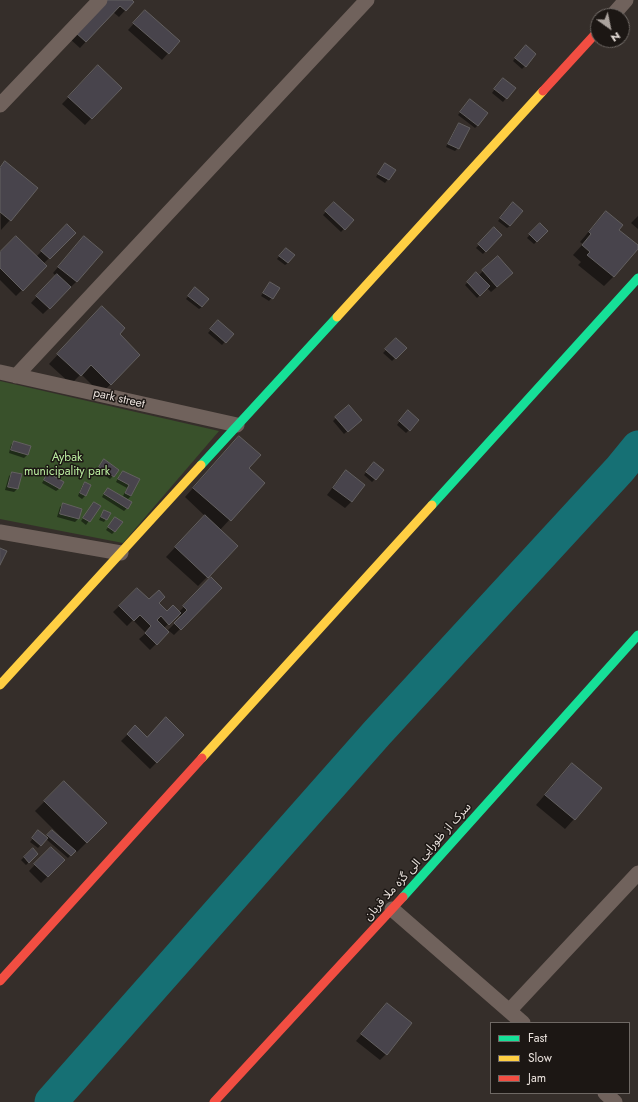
<!DOCTYPE html>
<html>
<head>
<meta charset="utf-8">
<style>
	body { margin:0 }
	#map { position:relative; width:638px; height:1102px; overflow:hidden; background:#352e2a; font-family:Jost,sans-serif }
	canvas { display:block }
	.legend { position:absolute; left:490px; top:1022px; width:140px; height:72px; box-sizing:border-box; background:#1c1714; border:1px solid #6e6864; margin:0; padding:5px 7px; list-style:none; font-size:12px; color:#eae2dd }
	.legend li { display:flex; align-items:center; gap:8px; height:20px }
	.legend b { width:20px; border:1px solid #6e6864 }
	.north { position:absolute; left:590px; top:8px; width:40px; height:40px; box-sizing:border-box; background:#1c1714; border:1px solid #6e6864; border-radius:50%; rotate:147deg; font-size:11px; font-weight:700; line-height:16px; text-align:center; color:#eae2dd }
	.north::after { content:''; display:block; margin:auto; width:14px; height:18px; background:#aba39e; clip-path:polygon(50% 0,100% 100%,50% 72%,0 100%) }
</style>
</head>
<body>
<div id="map">
<canvas width="638" height="1102"></canvas>
<ul class="legend">
<li><b style="height:5px;background:#16e098"></b>Fast</li>
<li><b style="height:5px;background:#ffcf43"></b>Slow</li>
<li><b style="height:5px;background:#f24e42"></b>Jam</li>
</ul>
<div class="north">N</div>
</div>
<script>
const ctx = document.querySelector('canvas').getContext('2d');
ctx.lineJoin = 'round';
function paint(path, color) { ctx.fillStyle = color; ctx.fill(path, 'evenodd'); }
function strokePath(path, color, width, dash) { ctx.strokeStyle = color; ctx.lineWidth = width; ctx.lineCap = dash ? 'butt' : 'round'; ctx.setLineDash(dash || []); ctx.stroke(path); }
function label(font, color, halo, rows, align = 'center') {
  ctx.font = font + ' Jost,"Noto Sans Arabic",sans-serif'; ctx.lineWidth = 3; ctx.setLineDash([]); ctx.textBaseline = 'middle'; ctx.strokeStyle = halo; ctx.fillStyle = color; for (const [text, x, y, turn = 0] of rows) {
    ctx.save(); ctx.translate(x, y); ctx.rotate((+turn || 0) * Math.PI / 180); ctx.textAlign = isNaN(turn) ? turn : align; if (halo) ctx.strokeText(text, 0, 0); ctx.fillText(text, 0, 0); ctx.restore();
  }
}
paint(new Path2D(`
	M0,381L219,431L123,543L0,519Z`), '#39512b');
paint(new Path2D(`
	M105,0H130L133,2L119,17L113,12L80,48L70,39Z
	M139,18L179,41L162,60L128,30Z
	M523,49L525,66L522,69L513,61Z
	M92,73L120,88L85,125L62,104Z
	M500,82L514,88L503,102L492,93Z
	M468,103L478,125L475,128L458,115Z
	M459,124L468,128L458,148L455,151L446,147L456,127Z
	M5,162L37,188L10,220L1,230L0,168Z
	M383,167L395,170L385,183L376,177Z
	M334,203L352,220L341,232L323,215Z
	M510,206V226L507,228L498,221Z
	M606,213L618,230L638,247L613,277L604,286L578,265L581,262L573,255L583,244L580,242L597,222Z
	M638,216V229L631,223Z
	M540,224L547,231L534,244L527,238Z
	M67,226L75,233L43,264L46,266L16,296L0,280V254L36,257Z
	M494,229L500,235L483,254L476,248Z
	M78,244L101,252L76,282L43,314L31,303L56,276L53,273Z
	M283,252L288,263L285,265L277,259Z
	M483,271L506,279L491,292L487,288L477,298L465,285L476,274L478,276Z
	M268,286L279,289L269,301L261,296Z
	M193,291L202,307L199,309L186,299Z
	M93,317L118,334L139,355L101,394L81,374L71,384L49,364Z
	M218,322L232,334L222,345L208,333Z
	M396,340L405,348L392,361L383,353Z
	M349,406L358,422L344,434L333,421Z
	M405,414L409,430L406,433L397,425Z
	M239,437L248,469L263,483L220,530L207,577L198,586L166,557L205,516L185,497Z
	M14,442L30,446L27,455L24,458L9,453L11,445Z
	M102,463L113,476L110,479L97,470Z
	M371,466L375,479L372,482L364,475Z
	M123,472L139,480L131,496L128,499L123,496V498L127,508L124,511L102,497L105,492L122,498L127,488L116,482L120,475Z
	M346,472L364,485L351,502L345,508L327,495L340,478Z
	M12,473L20,475L17,489L14,492L5,490L9,476Z
	M48,474L59,489L56,491L42,483Z
	M85,483L90,485L85,496L82,499L78,496L82,486Z
	M94,503L99,506L86,525L81,521Z
	M63,504L81,509L78,519L75,522L57,517L60,507Z
	M104,511L106,519L104,522L99,520L102,514Z
	M113,521L115,531L112,534L106,530Z
	M211,579L221,588L174,635L168,630L181,617L178,614L164,628L168,632L150,650L139,639L146,633L133,620L127,626L113,612L137,589L149,601L158,603L167,612H179Z
	M135,727L147,738L183,735L150,769L121,741Z
	M572,764L600,788L574,819L565,829L536,805L563,774Z
	M64,782L106,823L77,852L75,850L68,858L46,839L38,848L30,842L36,835L46,838L49,834L64,842L65,841L35,811Z
	M51,848L64,860L41,883L29,871Z
	M33,849L37,854L26,865L21,860Z
	M387,1004L386,1054L380,1060L356,1041Z`), '#0007');
strokePath(new Path2D(`
	M51,1102L377,733L620,469L638,447`), '#167074', 33);
const building = new Path2D(`
	M104,0H132L134,2L126,11L120,6L86,42L75,32Z
	M145,10L180,41L169,54L133,23Z
	M526,45L536,54L526,67L515,58Z
	M98,65L122,88L92,119L68,97Z
	M503,78L516,88L507,99L494,89Z
	M470,99L488,113L478,126L460,112Z
	M459,123L470,128L459,149L448,144Z
	M5,161L38,188L11,221L0,212V168Z
	M385,163L396,170L389,180L378,174Z
	M334,202L354,220L345,230L325,211Z
	M513,202L523,211L510,226L500,218Z
	M606,211L623,225L619,230L638,245V249L614,277L587,255L590,252L582,245L591,234L589,232Z
	M540,223L548,231L537,242L529,234Z
	M67,224L76,233L50,259L41,251Z
	M494,227L502,235L486,252L478,244Z
	M16,236L47,266L23,291L0,268V252Z
	M84,236L103,252L77,282L58,267Z
	M286,248L295,255L288,263L279,256Z
	M498,256L513,273L497,287L482,270Z
	M476,272L490,286L480,296L467,282Z
	M57,274L71,287L50,309L36,296Z
	M270,282L280,288L273,299L263,293Z
	M195,287L209,299L202,307L188,296Z
	M102,306L125,328L120,334L140,355L111,385L91,365L81,376L57,354Z
	M218,320L234,334L226,343L210,329Z
	M396,338L407,348L396,359L385,349Z
	M349,405L362,420L348,432L335,417Z
	M408,410L419,420L410,431L399,421Z
	M239,436L261,455L249,468L265,483L231,521L193,488Z
	M14,441L31,446L28,455L11,450Z
	M104,459L119,470L114,477L99,467Z
	M374,462L384,470L376,480L366,472Z
	M346,470L365,485L352,502L333,488Z
	M123,471L140,479L131,496L125,493L129,485L118,479Z
	M12,472L22,474L18,489L8,487Z
	M48,473L64,482L60,489L44,480Z
	M85,482L91,485L86,496L80,493Z
	M108,488L132,502L128,509L104,494Z
	M94,502L101,506L90,522L83,518Z
	M63,503L82,509L79,519L60,514Z
	M104,510L111,513L107,520L101,517Z
	M205,515L238,546L208,578L175,547Z
	M115,517L123,522L115,532L108,527Z
	M0,548L7,551L0,565Z
	M211,577L222,588L181,630L174,623L187,610L183,606Z
	M137,588L149,599L159,590L165,597L159,603L167,611L173,605L181,613L169,625L161,616L157,620L169,632L157,645L145,633L151,626L140,615L134,621L119,606Z
	M166,717L184,735L157,763L127,734L135,725L147,737Z
	M572,763L602,788L575,820L545,795Z
	M64,781L107,823L87,843L44,801Z
	M38,830L48,838L41,846L32,838Z
	M52,830L76,851L71,856L47,835Z
	M51,847L65,860L48,877L34,864Z
	M33,848L38,854L29,863L24,857Z
	M387,1003L412,1023L387,1055L361,1034Z`);
paint(building, '#48444c');
strokePath(building, '#636060', 1);
strokePath(new Path2D(`
	M612,16L626,0
	M0,105L100,0
	M0,372L237,425
	M16,376L367,0
	M0,532L121,553
	M392,909L523,1023
	M509,1011L638,873
	M605,1093L615,1102`), '#70625c', 15);
strokePath(new Path2D(`
	M201,465L337,317
	M432,505L638,278
	M403,897L638,635`), '#16e098', 9);
strokePath(new Path2D(`
	M337,317L543,91
	M0,685L201,465
	M202,758L432,505`), '#ffcf43', 9);
strokePath(new Path2D(`
	M543,91L598,31
	M0,981L202,758
	M214,1102L403,897`), '#f24e42', 9);
label('12px', '#eae2dd', '#1c1714', [
	["park street",119,399,13],
	["سرک از ظورایی الی گزه ملا قربان",418,862,-48]
]);
label('12px', '#bbeda0', '#1c1714', [
	["Aybak",67,458],
	["municipality park",67,472]
]);
</script>
</body>
</html>
